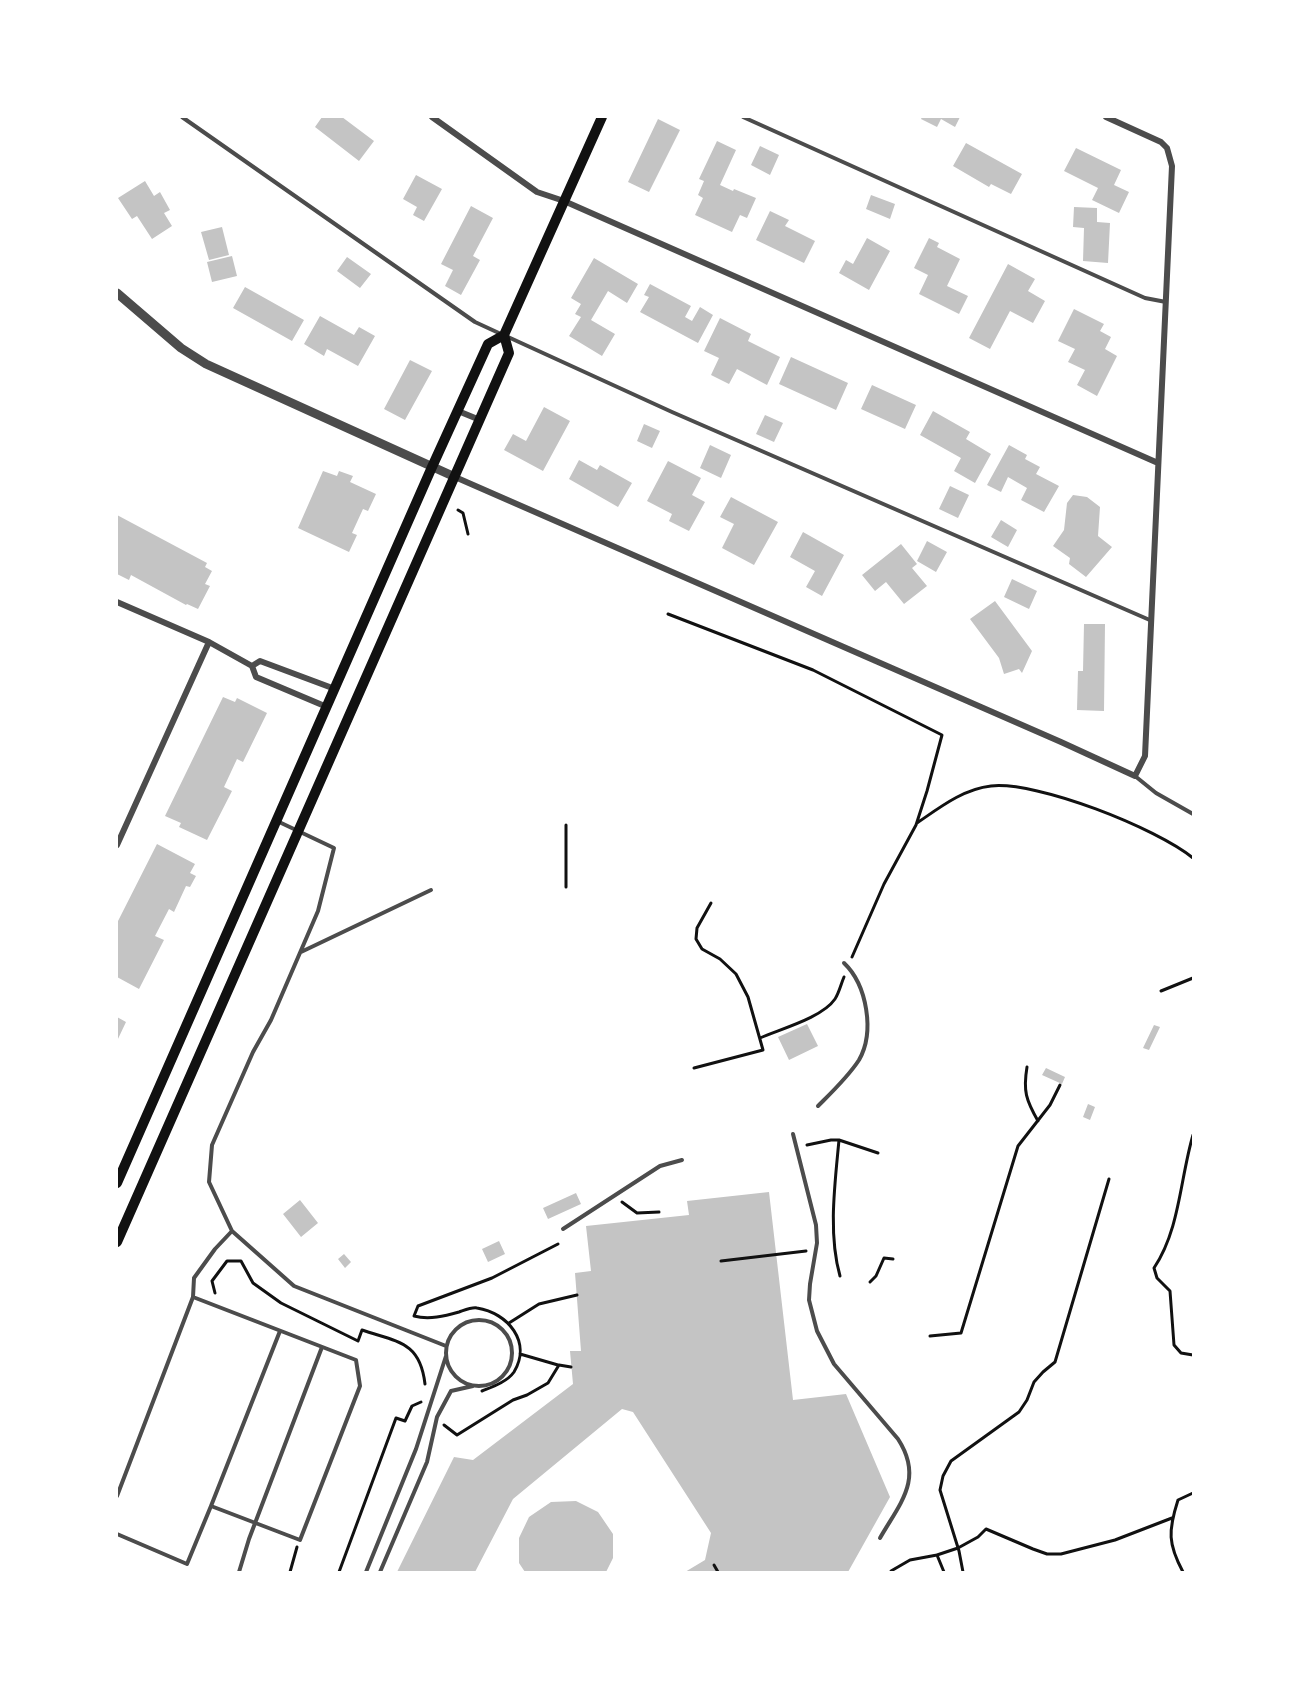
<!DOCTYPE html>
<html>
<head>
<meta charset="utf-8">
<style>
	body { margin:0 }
	#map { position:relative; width:1310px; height:1689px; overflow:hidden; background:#fff; font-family:Raleway,sans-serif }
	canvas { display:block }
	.frame { position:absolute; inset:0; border:118px solid #fff; pointer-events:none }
</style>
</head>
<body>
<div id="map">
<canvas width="1310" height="1689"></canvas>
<div class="frame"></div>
</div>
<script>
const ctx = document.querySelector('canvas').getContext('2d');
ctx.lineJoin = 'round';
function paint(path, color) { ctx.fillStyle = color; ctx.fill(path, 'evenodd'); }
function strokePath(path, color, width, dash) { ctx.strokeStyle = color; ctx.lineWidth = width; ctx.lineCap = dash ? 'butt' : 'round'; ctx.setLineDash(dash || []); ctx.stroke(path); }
paint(new Path2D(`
	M322,117H342L374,141L359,161L315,127Z
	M922,117H960L955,127L941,119L937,127L921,119Z
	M658,119L680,130L649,192L628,182Z
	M717,141L736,150L720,185L733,191L734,189L756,198L747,218L740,215L732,232L695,215L703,198L698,195L704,181L699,179Z
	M966,143L1022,174L1011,194L991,184L989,187L953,166Z
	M760,146L779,155L770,175L751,165Z
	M1076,148L1121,170L1114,185L1129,192L1119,213L1092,200L1098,188L1064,171Z
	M416,175L442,189L424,221L413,215L417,207L403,199Z
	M145,181L154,196L160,192L170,210L164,213L172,226L152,239L137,216L132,219L118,198Z
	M871,195L895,204L890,219L866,209Z
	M471,206L493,218L473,256L480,260L461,295L445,286L453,270L441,264Z
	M1074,207L1097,208V222L1110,223L1108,263L1083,261L1084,228L1073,227Z
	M770,211L789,220L785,226L815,241L804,263L756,240Z
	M222,227L229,255L209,260L201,232Z
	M867,238L890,251L869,290L839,273L846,260L853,264Z
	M929,238L939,243L937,247L960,259L947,286L968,296L959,314L919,294L928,275L914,268Z
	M232,256L237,276L212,282L207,262Z
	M347,257L371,274L360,288L337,271Z
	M594,258L638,284L627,303L608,291L591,320L615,334L602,356L569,336L581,317L575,314L581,304L571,298Z
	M1008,264L1035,279L1028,291L1045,301L1033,323L1010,311L990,349L969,338Z
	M650,284L691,306L685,317L692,321L700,307L713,315L698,343L640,312L649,297L644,295Z
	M245,287L304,320L292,341L233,308Z
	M1074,309L1104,324L1100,331L1111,337L1105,349L1117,356L1097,396L1077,385L1085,370L1068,362L1075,349L1058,341Z
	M320,316L354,335L359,327L375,336L358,366L327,349L324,356L304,344Z
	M720,318L751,334L748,341L780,357L767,385L737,369L729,384L711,375L719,358L704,351Z
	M791,357L848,383L836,410L779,384Z
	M410,360L432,371L405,420L384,409Z
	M872,385L916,405L905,429L861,409Z
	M544,407L570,421L543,471L504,450L513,434L526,441Z
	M933,411L970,432L966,439L991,454L975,483L954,471L961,458L920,435Z
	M765,415L783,423L774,442L756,434Z
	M644,424L660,431L652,448L637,441Z
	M710,445L731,455L721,478L700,468Z
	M1009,445L1027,455L1025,459L1040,467L1036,474L1059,486L1044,512L1021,500L1027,488L1008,477L1001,492L987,485Z
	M579,460L597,470L600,465L632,483L618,507L569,479Z
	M668,461L701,478L692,495L705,502L689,531L669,521L672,514L647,501Z
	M323,471L337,476L339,471L353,476L350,482L376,494L368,511L363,509L352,533L357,535L349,552L298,528Z
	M950,486L969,495L958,518L939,509Z
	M1073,495L1087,497L1100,507L1098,536L1112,547L1086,577L1069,564L1070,558L1053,546L1064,530L1067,503Z
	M731,497L778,522L754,565L722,548L734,524L720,517Z
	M117,515L207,563L205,567L212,571L205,584L210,586L198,609L187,604L186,605L131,575L129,580L117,574Z
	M1001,520L1017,530L1008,547L991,537Z
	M803,532L844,555L822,596L806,587L815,571L790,557Z
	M927,541L947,552L936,572L917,561Z
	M901,544L917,564L912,568L927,586L904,604L886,582L875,591L862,575Z
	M1012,579L1037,591L1029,609L1004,597Z
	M995,601L1032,651L1022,673L1019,669L1004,674L999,658L970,619Z
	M1084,624H1105L1104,711L1077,710L1078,671H1083Z
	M223,697L235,702L237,698L267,713L243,762L237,759L224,787L232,791L207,840L179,827L181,823L165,816Z
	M157,844L195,864L190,873L196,876L190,887L186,886L174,912L169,909L155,936L164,940L139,989L117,977V923Z
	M117,1017L126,1022L117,1041Z
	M807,1024L818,1046L789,1060L778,1037Z
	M1154,1025L1160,1027L1149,1050L1143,1048Z
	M1046,1068L1065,1077L1062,1084L1042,1075Z
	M1088,1104L1095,1107L1090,1120L1083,1117Z
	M769,1192L793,1400L846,1394L890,1497L848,1572H685L705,1560L711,1533L633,1412L622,1409L513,1499L475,1572H397L454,1457L473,1460L573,1384L570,1351H581L575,1273L591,1271L586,1226L689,1215L687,1201Z
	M576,1193L581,1204L548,1219L543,1208Z
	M300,1200L318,1223L301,1237L283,1214Z
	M499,1241L505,1254L488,1262L482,1249Z
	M344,1254L351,1262L345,1268L338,1259Z
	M576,1501L598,1512L613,1534V1558L606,1572H525L519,1563V1538L529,1517L551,1502Z`), '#c4c4c4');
strokePath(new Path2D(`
	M458,510L463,513L468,534
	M668,614L813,670L942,735L927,791L916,825L884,884L852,957
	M917,823C939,808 963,789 991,786C1038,781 1156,828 1193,858
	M566,825V887
	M1161,991L1193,978
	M760,1038C780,1029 822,1018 835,999C839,993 841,984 844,977
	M1027,1067C1023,1091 1026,1100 1038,1121
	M694,1068L763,1050L748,997L736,974L720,959L702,949L696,939L697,928L711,903
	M1193,1135C1180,1179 1180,1229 1154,1268L1157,1278L1170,1291L1174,1345L1181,1353L1193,1355
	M839,1140C835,1183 828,1234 840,1276
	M807,1145L831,1140H839L878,1153
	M622,1202L637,1213L659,1212
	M721,1261L806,1251
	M870,1282L876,1276L884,1258L893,1259
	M215,1293L212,1281L227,1261H241L253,1283L281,1303L358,1341L362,1330C397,1342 420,1341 425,1384
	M509,1323L539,1304L577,1295
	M930,1336L961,1333L1018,1146L1050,1105L1060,1085
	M520,1354L558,1365
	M482,1391C492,1387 507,1382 514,1372C532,1342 508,1313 477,1308C472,1307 465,1310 459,1312C445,1316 429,1320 414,1316L418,1306L492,1278L558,1244
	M444,1425L457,1435L513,1400L527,1395L548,1383L559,1365L571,1367
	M937,1555L944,1572
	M714,1565L718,1572
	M891,1571L910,1560L937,1555L958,1548L978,1537L986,1529L1033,1549L1047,1554H1061L1115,1540L1172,1518
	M290,1572L297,1547
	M339,1572L396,1418L405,1421L412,1406L421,1402
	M963,1572L959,1551L940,1490L943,1476L951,1461L1019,1412L1027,1400L1034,1382L1043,1372L1055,1362L1109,1179
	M1183,1572C1168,1544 1168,1531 1178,1500L1193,1493`), '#111', 3);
strokePath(new Path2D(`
	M182,117L475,322L501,334
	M743,117L1145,298L1166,302
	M508,337L672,412L1152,621
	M1135,776L1156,793L1193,814
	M301,952L431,890
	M818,1106C832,1092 848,1077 859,1060C875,1032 867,985 844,963
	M793,1134L816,1225L817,1243L810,1284L809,1300L817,1331L834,1364L898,1439C924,1479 900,1503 880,1538
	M563,1229L660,1166L682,1160
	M232,1231L294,1286L446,1346
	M193,1297L194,1278L215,1249L232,1231L209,1182L212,1145L253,1052L271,1020L318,911L334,848L277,821
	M446 1353a33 33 0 1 1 66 0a33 33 0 1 1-66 0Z
	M117,1496L193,1297L356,1360L360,1386L300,1540L211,1506L187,1564L117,1534
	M211,1506L280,1331
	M239,1572L249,1539L322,1347
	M366,1572L416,1449L446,1356
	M380,1572L427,1462L437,1417L451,1391L473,1386`), '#4c4c4c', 4);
strokePath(new Path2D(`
	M432,117L537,192L564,201L1158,463
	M458,411L480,420
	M455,477L1061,742L1135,776L1145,756L1172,166L1167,148L1161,142L1106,117
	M117,602L209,642L252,666L256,677L327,707
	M252,666L260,661L335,689
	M117,845L209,642`), '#4c4c4c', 6);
strokePath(new Path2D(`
	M117,293L181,348L206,364L455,477`), '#4c4c4c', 9);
strokePath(new Path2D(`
	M117,1183L432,467L488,344L504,335L602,117
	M117,1242L509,353L504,335`), '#111', 10);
</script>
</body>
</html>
